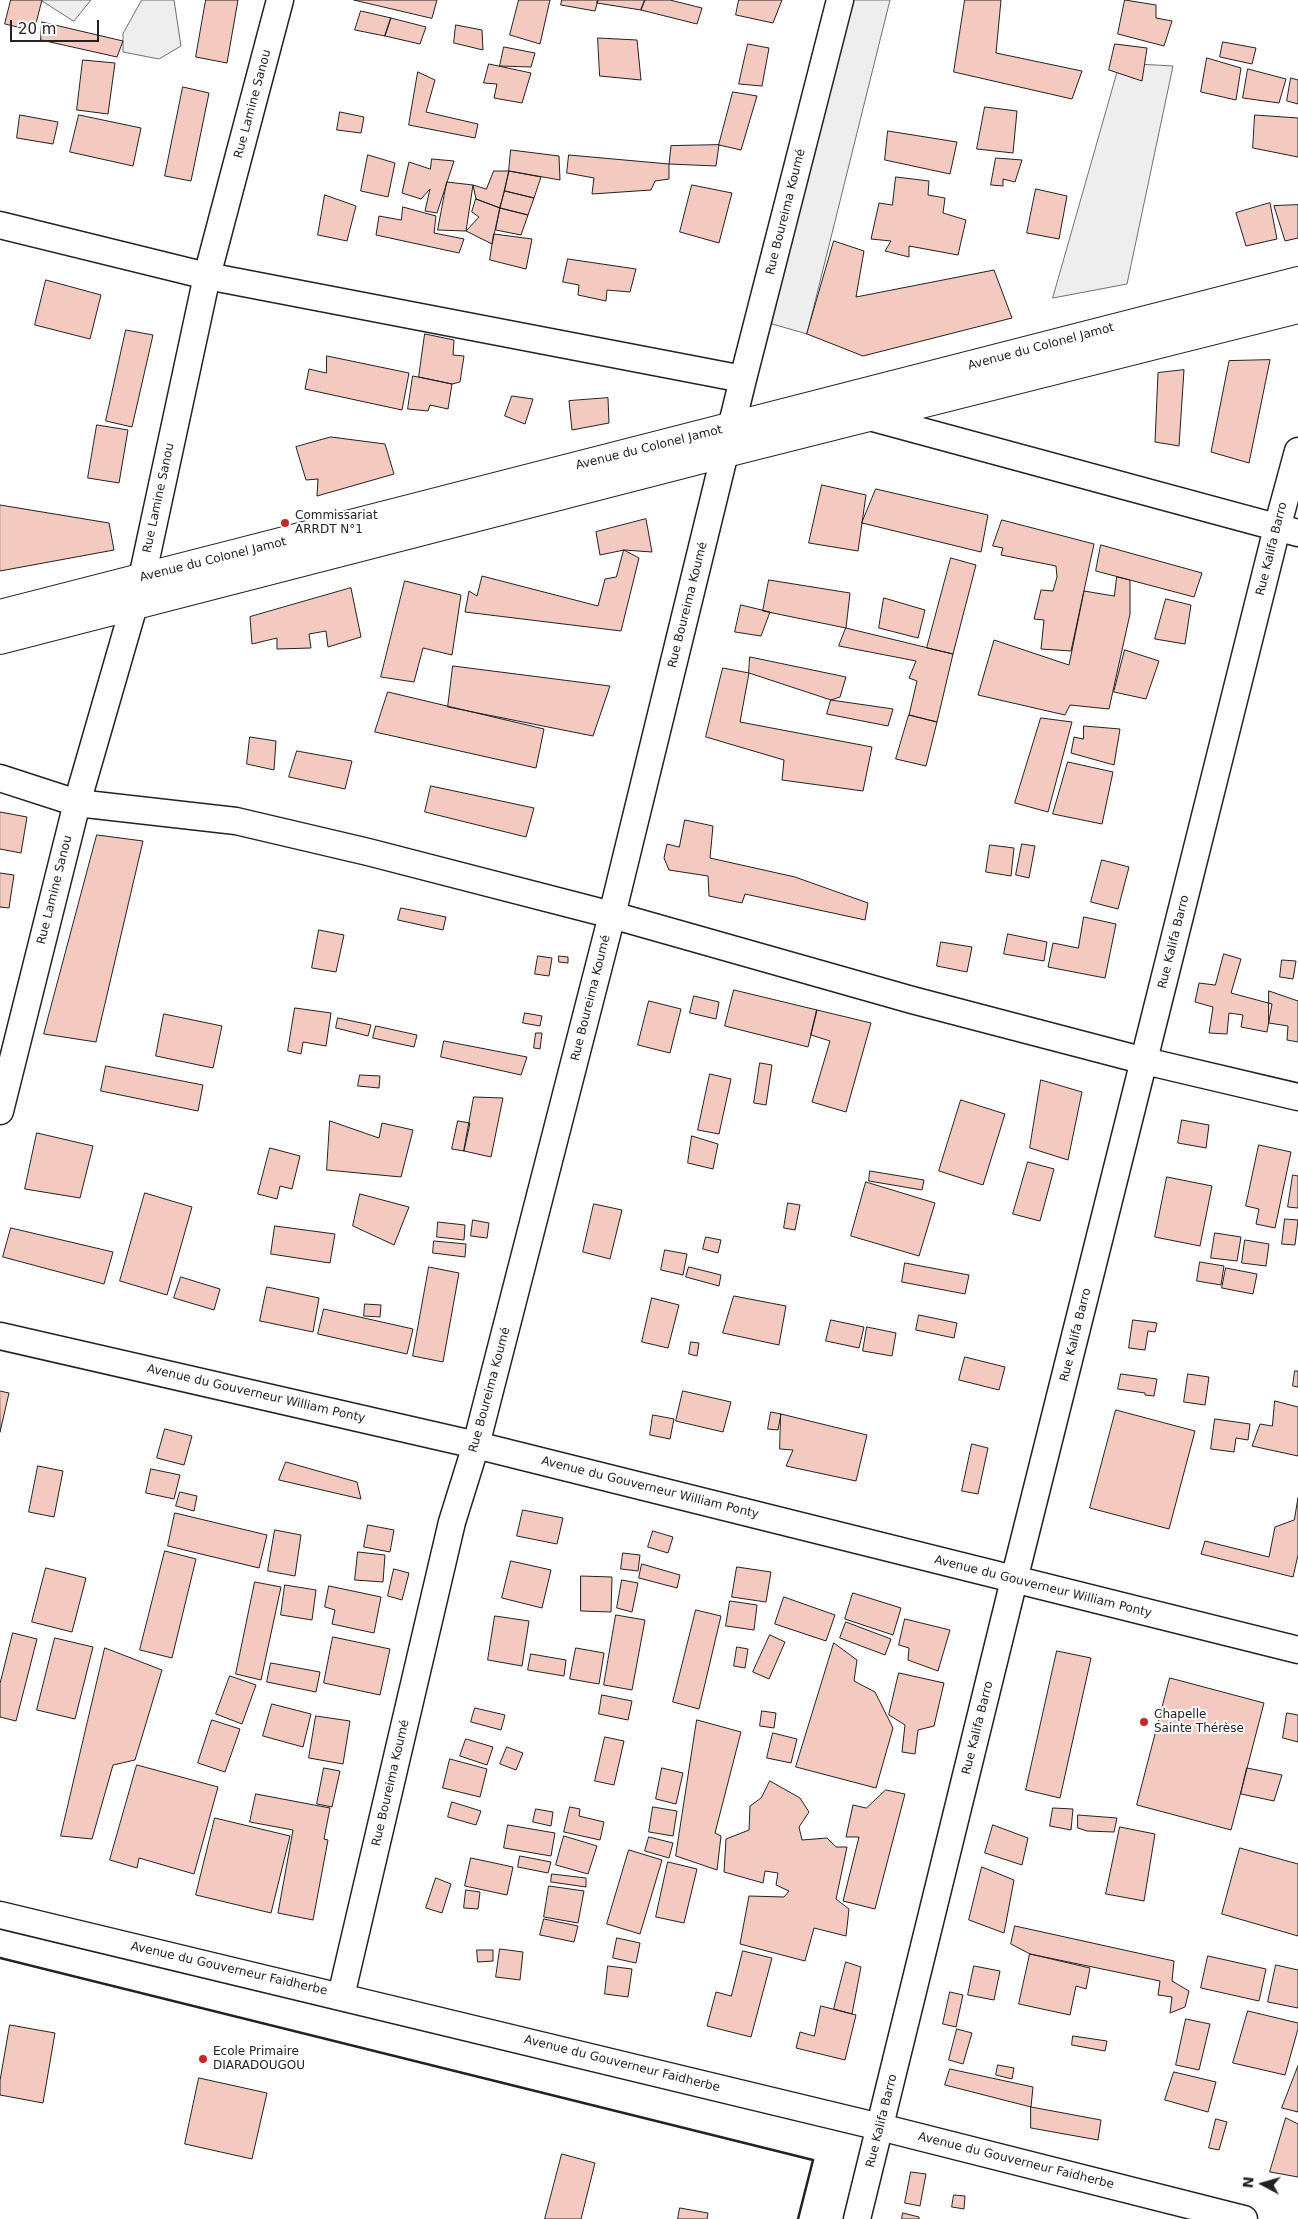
<!DOCTYPE html>
<html>
<head>
<meta charset="utf-8">
<style>
	body { margin:0 }
	#map { position:relative; width:1298px; height:2219px; overflow:hidden; background:#fff; font-family:"DejaVu Sans",sans-serif }
	canvas { display:block }
	.north { position:absolute; left:1238px; top:2159px; width:50px; height:50px; -webkit-text-stroke:4px #fff; paint-order:stroke; rotate:276deg; font-size:14px; font-weight:700; line-height:20px; text-align:center; color:#222 }
	.north::after { content:''; display:block; margin:auto; width:18px; height:22px; background:#222; clip-path:polygon(50% 0,100% 100%,50% 72%,0 100%) }
	.scale { position:absolute; left:10px; top:20px; width:89px; height:22px; box-sizing:border-box; border:2px solid #222; border-top:0; padding-left:6px; font-size:15px; line-height:18px; white-space:nowrap; color:#222; -webkit-text-stroke:4px #fff; paint-order:stroke }
</style>
</head>
<body>
<div id="map">
<canvas width="1298" height="2219"></canvas>
<div class="north">N</div>
<div class="scale">20 m</div>
</div>
<script>
const ctx = document.querySelector('canvas').getContext('2d');
ctx.lineJoin = 'round';
function paint(path, color) { ctx.fillStyle = color; ctx.fill(path, 'evenodd'); }
function strokePath(path, color, width, dash) { ctx.strokeStyle = color; ctx.lineWidth = width; ctx.lineCap = dash ? 'butt' : 'round'; ctx.setLineDash(dash || []); ctx.stroke(path); }
function label(font, color, halo, rows, align = 'center') {
  ctx.font = font + ' "DejaVu Sans",sans-serif'; ctx.lineWidth = 4; ctx.setLineDash([]); ctx.textBaseline = 'middle'; ctx.strokeStyle = halo; ctx.fillStyle = color; for (const [text, x, y, turn = 0] of rows) {
    ctx.save(); ctx.translate(x, y); ctx.rotate((+turn || 0) * Math.PI / 180); ctx.textAlign = isNaN(turn) ? turn : align; if (halo) ctx.strokeText(text, 0, 0); ctx.fillText(text, 0, 0); ctx.restore();
  }
}
const green = new Path2D(`
	M41,0H91L74,21Z
	M142,0H174L181,46L159,59L123,52V34Z
	M847,0H890L807,334L762,321Z
	M1120,63L1173,66L1127,284L1053,298Z`);
paint(green, '#eee');
strokePath(green, '#6f6f6f', 1);
const building = new Path2D(`
	M11,0H42L34,31L5,24Z
	M206,0H238L227,63L196,57Z
	M354,0H437L432,18Z
	M519,0H550L540,44L510,35Z
	M562,0H598L595,11L561,5Z
	M598,0H645L641,10L597,3Z
	M645,0H670L702,8L697,24L641,10Z
	M739,0H782L773,23L736,15Z
	M965,0H1001L996,53L1082,71L1072,99L954,72Z
	M1125,0L1156,5V18L1172,21L1164,46L1118,34Z
	M361,11L391,18L385,36L355,30Z
	M391,18L426,27L420,44L385,36Z
	M42,22L123,41L117,57L41,40Z
	M456,25L482,30L483,50L454,43Z
	M598,38L637,40L641,80L600,76Z
	M1223,42L1256,48L1252,64L1220,57Z
	M748,44L769,48L762,86L739,84Z
	M1115,44L1147,48L1142,81L1109,70Z
	M504,47L535,53L531,67L500,66Z
	M1207,58L1241,68L1236,100L1201,92Z
	M83,60L115,63L108,114L77,110Z
	M489,64L531,73L522,103L494,98L497,84L484,83Z
	M1248,69L1286,79L1279,103L1243,98Z
	M418,72L435,80L426,112L478,124L475,138L409,125Z
	M1291,78L1298,80V104L1287,101Z
	M183,87L209,93L191,181L165,176Z
	M733,92L757,96L741,150L719,145Z
	M985,107L1017,111L1013,153L977,149Z
	M340,112L364,117L361,133L337,130Z
	M20,115L58,122L53,144L17,138Z
	M79,115L141,128L133,166L70,152Z
	M1255,115L1298,118V157L1253,148Z
	M888,131L957,142L950,174L885,160Z
	M719,145L716,166L669,164L671,146Z
	M511,150L559,156L560,180L509,171Z
	M368,155L395,163L388,197L361,191Z
	M569,155L669,164V179L655,181L651,190L592,194L594,178L567,173Z
	M996,158L1022,160L1015,182L1003,179V186L991,185Z
	M432,159L454,161L437,213L425,211L430,189L421,199L402,193L409,162L430,169Z
	M494,171H509L500,208L476,199L473,185L486,189Z
	M509,171L541,177L534,198L505,191Z
	M896,177L929,181L928,195L945,198L943,213L966,220L958,255L909,246V257L885,251L891,241L871,239L879,203L892,205Z
	M447,182L473,185L466,231L438,230Z
	M692,185L732,193L719,243L680,232Z
	M1036,189L1067,196L1059,239L1027,233Z
	M505,191L534,198L528,215L500,208Z
	M325,195L356,206L347,241L318,235Z
	M476,199L500,208L492,244L466,231L479,217L472,212Z
	M1270,203L1277,239L1246,246L1236,213Z
	M1298,205V238L1285,241L1274,206Z
	M403,207L436,216L434,233L464,239L459,253L376,235L379,216L401,220Z
	M500,208L528,215L521,235L496,230Z
	M494,234L532,239L526,269L490,260Z
	M834,241L864,251L856,297L994,270L1012,318L863,356L807,334Z
	M568,259L636,269L630,292L607,290L606,301L578,295L579,285L563,282Z
	M46,280L101,295L90,339L35,325Z
	M126,330L153,335L132,427L106,421Z
	M425,334L454,340L453,355L464,356L460,382L452,384L419,377Z
	M327,356L409,373L402,410L305,389L309,369L326,373Z
	M1270,360L1249,463L1211,452L1229,361Z
	M1184,370L1179,446L1155,442L1158,373Z
	M413,376L452,384L448,409L430,405L428,411L408,409Z
	M512,396L533,399L525,424L505,416Z
	M608,398L609,423L572,430L569,401Z
	M97,425L128,430L119,483L88,478Z
	M331,437L385,444L394,474L317,496L318,479L306,480L296,447Z
	M822,485L866,495L858,551L809,543Z
	M876,489L988,515L981,552L862,523Z
	M0,505L109,523L114,550L0,571Z
	M646,519L652,552L624,550L600,555L596,532Z
	M1002,520L1094,544L1071,651L1041,649L1044,620L1034,619L1041,590L1053,591L1057,577L1056,566L1001,555L1003,548L993,546Z
	M1101,545L1202,573L1194,597L1096,571Z
	M624,550L639,558L621,631L465,612L469,591L477,596L482,576L598,606L605,579L616,577Z
	M951,558L976,565L953,654L927,648Z
	M1117,577L1130,580V614L1109,709L1070,705L1065,715L978,695L994,640L1069,665L1084,591L1114,596Z
	M769,580L850,593L846,628L763,611Z
	M405,581L461,595L452,655L423,648L414,682L381,677Z
	M351,588L361,637L328,647L326,631L309,634L311,648L277,649V638L252,644L250,617Z
	M884,598L925,610L918,638L879,628Z
	M1166,599L1191,605L1185,644L1155,639Z
	M741,605L770,612L761,636L735,632Z
	M846,628L953,654L937,722L909,715L917,681L909,678L916,661L839,646Z
	M1125,650L1159,661L1146,699L1114,692Z
	M750,657L846,677L840,697L831,700L749,673Z
	M453,666L610,686L593,736L448,707Z
	M723,668L749,673L740,722L872,747L863,791L782,780L784,760L706,737Z
	M388,692L544,729L536,768L375,732Z
	M831,700L893,709L888,726L827,714Z
	M909,715L937,722L926,766L896,759Z
	M1041,718L1072,722L1048,812L1015,803Z
	M1084,726L1120,729L1114,765L1071,753L1074,737L1083,739Z
	M250,737L276,741L274,770L247,764Z
	M297,751L352,761L345,789L289,777Z
	M1068,762L1113,772L1102,824L1053,814Z
	M431,786L534,808L526,837L425,812Z
	M0,812L27,817L21,853L0,849Z
	M685,820L713,826L710,858L795,877L868,903L865,920L745,894L742,903L709,896L708,876L669,870L664,858L667,844L679,847Z
	M97,835L143,841L96,1042L44,1034Z
	M1022,844L1035,846L1029,878L1016,875Z
	M990,845L1014,848L1011,876L986,872Z
	M1102,860L1129,867L1118,909L1091,902Z
	M0,873L14,875L9,908L0,907Z
	M401,908L446,917L443,930L398,920Z
	M1084,917L1116,924L1105,978L1048,967L1053,943L1078,948Z
	M319,930L344,935L336,972L312,968Z
	M1008,934L1047,942L1044,961L1004,954Z
	M941,942L972,947L967,972L937,966Z
	M1224,954L1241,959L1231,993L1272,1004L1267,1032L1241,1027L1243,1015L1229,1013L1227,1034L1209,1033L1213,1007L1195,1002L1199,983L1215,985Z
	M538,956L552,958L549,976L535,974Z
	M559,956L568,957V963L559,962Z
	M1282,960L1296,961L1293,979L1280,977Z
	M734,990L817,1010L808,1047L725,1026Z
	M1269,991L1298,1001V1042L1287,1040L1288,1026L1269,1023Z
	M694,996L719,1002L716,1019L690,1013Z
	M649,1001L681,1009L670,1053L638,1045Z
	M295,1008L331,1013L326,1046L303,1042L301,1054L288,1051Z
	M817,1010L871,1023L846,1112L812,1102L830,1041L811,1035Z
	M525,1013L542,1016L540,1026L523,1023Z
	M164,1014L222,1026L213,1068L156,1056Z
	M338,1018L371,1025L368,1036L336,1028Z
	M376,1026L417,1035L414,1047L373,1038Z
	M536,1033H542L540,1049L534,1048Z
	M444,1041L527,1057L521,1075L441,1057Z
	M760,1063L772,1065L766,1105L754,1103Z
	M106,1066L203,1085L198,1111L101,1091Z
	M710,1074L731,1079L719,1134L698,1130Z
	M360,1075L380,1076L379,1088L358,1086Z
	M1041,1080L1082,1092L1068,1160L1030,1148Z
	M474,1097L503,1098L491,1157L464,1151Z
	M961,1100L1005,1114L983,1185L939,1171Z
	M1182,1120L1209,1125L1206,1148L1178,1143Z
	M330,1121L379,1138L382,1123L413,1130L401,1177L327,1170Z
	M458,1121L470,1123L464,1151L452,1149Z
	M37,1133L93,1146L80,1198L25,1189Z
	M692,1136L718,1144L713,1169L688,1163Z
	M1259,1145L1291,1152L1275,1228L1256,1224L1259,1209L1246,1206Z
	M270,1148L300,1156L292,1189L280,1186L277,1199L258,1194Z
	M1028,1162L1054,1169L1040,1221L1013,1214Z
	M870,1171L924,1180L922,1190L869,1181Z
	M1293,1175L1298,1176V1208L1288,1207Z
	M1167,1177L1212,1186L1200,1246L1155,1237Z
	M866,1182L935,1203L919,1256L851,1236Z
	M145,1193L192,1207L167,1295L120,1281Z
	M360,1194L409,1207L394,1245L353,1226Z
	M788,1203L800,1205L795,1230L784,1228Z
	M594,1204L622,1210L610,1259L583,1252Z
	M1285,1219L1298,1220L1295,1245L1282,1244Z
	M473,1220L489,1223L487,1238L471,1236Z
	M438,1222L465,1225L464,1240L437,1237Z
	M275,1226L335,1234L330,1263L271,1254Z
	M11,1228L113,1252L104,1284L3,1257Z
	M1215,1233L1241,1237L1237,1261L1211,1258Z
	M706,1237L721,1240L718,1253L703,1249Z
	M1245,1240L1269,1244L1266,1266L1242,1263Z
	M434,1241L466,1244L465,1257L433,1253Z
	M665,1250L687,1254L683,1275L661,1270Z
	M1200,1262L1224,1266L1221,1285L1197,1281Z
	M905,1263L969,1275L965,1294L902,1282Z
	M429,1267L459,1273L443,1362L413,1356Z
	M689,1267L721,1275L719,1286L686,1277Z
	M1226,1268L1257,1274L1253,1294L1222,1288Z
	M181,1277L220,1289L214,1310L174,1298Z
	M267,1287L319,1298L313,1332L260,1321Z
	M734,1296L786,1306L779,1345L723,1333Z
	M652,1298L679,1305L668,1348L642,1342Z
	M365,1304L381,1305L380,1317L364,1316Z
	M324,1309L413,1329L407,1354L318,1334Z
	M919,1315L957,1323L954,1338L916,1330Z
	M831,1320L864,1327L859,1348L826,1341Z
	M1133,1320L1157,1323L1155,1332L1148,1331L1145,1350L1129,1348Z
	M867,1327L896,1333L892,1356L863,1351Z
	M691,1342L699,1343L697,1356L689,1354Z
	M965,1357L1005,1367L999,1390L959,1380Z
	M1295,1371H1298V1387L1293,1386Z
	M1121,1374L1157,1379L1154,1396L1145,1395V1393L1118,1389Z
	M1188,1374L1209,1377L1205,1405L1184,1402Z
	M0,1391L9,1393L0,1432Z
	M683,1391L731,1402L723,1432L676,1421Z
	M1275,1401L1298,1407V1456L1252,1446L1260,1424L1272,1426Z
	M1116,1410L1195,1431L1169,1529L1090,1508Z
	M771,1412L781,1414L778,1430L768,1429Z
	M781,1414L867,1435L856,1481L786,1466L793,1450L780,1449Z
	M653,1415L674,1419L670,1439L650,1435Z
	M1215,1419L1250,1424L1248,1440L1236,1438L1234,1452L1211,1449Z
	M165,1429L192,1436L184,1465L157,1458Z
	M972,1444L988,1448L978,1494L962,1491Z
	M286,1462L357,1482L361,1499L279,1480Z
	M38,1466L63,1471L54,1517L29,1512Z
	M151,1469L180,1475L174,1499L146,1493Z
	M180,1492L197,1496L194,1511L176,1506Z
	M1298,1498V1555L1293,1577L1201,1554L1205,1541L1269,1557L1275,1527L1294,1520Z
	M523,1510L563,1518L557,1544L517,1536Z
	M175,1513L267,1535L259,1568L168,1546Z
	M368,1525L394,1530L390,1552L364,1547Z
	M275,1530L301,1535L295,1576L268,1571Z
	M653,1531L673,1537L668,1553L648,1547Z
	M165,1551L196,1559L172,1658L140,1650Z
	M358,1552L385,1555L383,1582L355,1580Z
	M623,1553L640,1555L638,1571L621,1569Z
	M511,1561L551,1570L542,1608L502,1598Z
	M642,1564L680,1575L677,1588L639,1578Z
	M737,1567L771,1572L766,1602L732,1597Z
	M46,1568L86,1578L72,1632L32,1622Z
	M394,1569L409,1573L402,1600L388,1596Z
	M581,1576L612,1577L611,1612L581,1611Z
	M622,1580L638,1583L632,1612L617,1608Z
	M255,1582L281,1587L261,1680L236,1674Z
	M285,1585L316,1590L312,1620L281,1615Z
	M329,1586L381,1597L374,1633L332,1624L335,1610L325,1607Z
	M853,1593L901,1608L893,1635L845,1619Z
	M784,1597L835,1615L826,1641L775,1624Z
	M730,1601L757,1605L754,1630L726,1626Z
	M696,1610L721,1616L699,1709L673,1702Z
	M616,1615L645,1620L632,1690L604,1685Z
	M495,1616L529,1621L522,1666L488,1660Z
	M905,1619L950,1630L938,1671L908,1660L909,1648L899,1645Z
	M846,1622L891,1639L885,1655L840,1638Z
	M13,1633L37,1639L16,1721L0,1717V1684Z
	M770,1635L785,1642L769,1679L753,1672Z
	M333,1637L390,1649L380,1695L324,1683Z
	M55,1638L93,1647L75,1719L37,1710Z
	M834,1643L857,1660L854,1681L875,1692L893,1728L876,1788L796,1767Z
	M737,1647L748,1649L745,1668L734,1666Z
	M105,1648L162,1670L135,1760L113,1765L92,1839L61,1836Z
	M576,1648L604,1653L599,1684L570,1679Z
	M1057,1651L1091,1658L1060,1798L1026,1790Z
	M531,1654L566,1660L564,1676L528,1670Z
	M271,1663L320,1672L316,1692L267,1682Z
	M899,1673L944,1683L934,1726L918,1730L915,1754L902,1752L905,1725L889,1715Z
	M230,1676L256,1685L242,1724L216,1714Z
	M1170,1678L1264,1703L1231,1830L1137,1805Z
	M602,1695L632,1701L628,1720L599,1714Z
	M272,1704L311,1714L303,1747L263,1736Z
	M475,1708L505,1715L501,1730L471,1722Z
	M762,1711L776,1713L774,1728L760,1726Z
	M1287,1713L1298,1715V1742L1283,1738Z
	M316,1716L350,1721L343,1764L309,1758Z
	M212,1720L240,1729L225,1772L198,1763Z
	M697,1720L741,1732L715,1833L721,1836L717,1870L676,1856Z
	M773,1733L797,1739L791,1763L767,1758Z
	M605,1737L624,1741L614,1785L595,1781Z
	M466,1739L493,1747L487,1765L460,1756Z
	M507,1747L523,1753L516,1770L500,1764Z
	M450,1759L487,1769L480,1797L443,1788Z
	M137,1765L218,1787L194,1874L139,1858L137,1868L110,1860Z
	M324,1768L340,1771L332,1807L317,1804Z
	M662,1768L683,1773L676,1804L656,1799Z
	M1247,1768L1282,1775L1274,1801L1241,1794Z
	M770,1781L800,1798L809,1812L799,1827L802,1840L827,1838L836,1847H847L836,1899L849,1909L846,1936L814,1928L805,1961L740,1944L749,1896L784,1897L789,1891L776,1885L778,1873L765,1871L763,1883L724,1872L726,1839L749,1830L750,1806L761,1798Z
	M886,1790L905,1794L875,1909L843,1901L859,1837H846L853,1805L866,1808Z
	M256,1794L330,1808L324,1839L328,1840L313,1920L278,1913L293,1830L250,1822Z
	M452,1802L481,1811L476,1825L448,1817Z
	M570,1807L580,1809L579,1816L604,1822L600,1840L564,1832Z
	M653,1807L677,1811L673,1836L649,1832Z
	M1053,1808L1073,1809L1071,1830L1050,1826Z
	M536,1809L553,1812L551,1826L533,1822Z
	M1078,1815L1117,1818L1114,1832L1087,1831L1078,1828Z
	M215,1818L290,1836L271,1913L196,1895Z
	M508,1825L555,1833L551,1856L504,1848Z
	M993,1825L1028,1838L1022,1865L985,1853Z
	M1120,1827L1155,1834L1144,1901L1106,1894Z
	M564,1836L597,1846L588,1874L556,1865Z
	M649,1837L673,1843L669,1858L645,1851Z
	M1240,1848L1298,1864V1936L1222,1914Z
	M629,1850L662,1860L640,1934L607,1924Z
	M520,1856L551,1862L548,1873L518,1867Z
	M471,1858L513,1867L507,1895L465,1886Z
	M668,1862L697,1869L684,1923L656,1917Z
	M982,1867L1014,1880L1004,1933L969,1920Z
	M552,1874L586,1878V1887L551,1882Z
	M436,1878L451,1884L442,1913L426,1908Z
	M549,1886L584,1891L578,1923L544,1917Z
	M466,1890L480,1892L478,1909L464,1908Z
	M544,1919L578,1926L574,1942L540,1935Z
	M1015,1926L1174,1961L1172,1981L1189,1991L1185,2007L1170,2013L1172,1997L1158,1995L1160,1981L1030,1954L1011,1944Z
	M617,1938L640,1943L636,1963L613,1958Z
	M500,1949L523,1952L520,1980L496,1977Z
	M477,1950H493V1961L478,1962Z
	M743,1951L772,1958L751,2037L707,2026L716,1992L731,1996Z
	M1030,1954L1090,1968L1086,1989L1076,1986L1070,2015L1019,2004Z
	M1208,1956L1266,1969L1259,2001L1201,1988Z
	M846,1962L861,1967L852,2014L834,2009Z
	M1276,1965L1298,1970V2008L1268,2002Z
	M608,1966L632,1969L628,1997L605,1994Z
	M974,1966L1000,1971L994,2000L968,1995Z
	M950,1992L963,1995L956,2027L943,2024Z
	M821,2006L856,2015L845,2060L796,2048L800,2032L814,2036Z
	M1248,2011L1298,2023V2029L1285,2075L1233,2063Z
	M1186,2019L1210,2024L1199,2070L1176,2065Z
	M10,2025L55,2033L43,2103L0,2095V2081Z
	M957,2029L972,2033L963,2064L949,2060Z
	M1073,2036L1107,2041L1105,2051L1072,2045Z
	M998,2065L1014,2068L1012,2079L996,2075Z
	M1298,2066V2112L1282,2108Z
	M950,2069L1033,2087L1031,2107L945,2085Z
	M1174,2072L1216,2082L1208,2112L1165,2100Z
	M199,2078L267,2093L252,2159L185,2144Z
	M1031,2107L1101,2120L1098,2140L1031,2128Z
	M1286,2118L1298,2124V2177L1270,2172Z
	M1216,2119L1227,2122L1219,2150L1209,2148Z
	M562,2154L595,2163L581,2219H545Z
	M911,2172L926,2174L920,2206L905,2203Z
	M954,2195L965,2196L964,2209L952,2207Z
	M680,2208L708,2213L707,2219H678Z
	M903,2213L919,2217V2219H902Z`);
paint(building, '#f3c9c0');
strokePath(building, '#222', 1);
const street = new Path2D(`
	M0,225L207,276L743,379
	M862,415L1298,533
	M0,778L77,803L236,821L368,852L612,915L912,1000L1145,1061L1298,1097
	M0,1111L77,803L142,578L207,276L280,0
	M0,1336L476,1445L1298,1650
	M0,1915L880,2127L1244,2219
	M341,1996L452,1522L476,1445L612,915L743,379L840,0
	M857,2219L1014,1580L1277,528L1298,451`);
const primary = new Path2D(`
	M0,614L1298,281
	M0,640L726,453L1298,309`);
strokePath(street, '#222', 29);
strokePath(primary, '#222', 30);
strokePath(street, '#fff', 26);
strokePath(primary, '#fff', 28);
strokePath(new Path2D(`
	M0,1958L813,2160L798,2219`), '#222', 2.5);
for (const [x, y, r, color] of [
	[285,523,5,"#c62828"],
	[1144,1722,5,"#c62828"],
	[203,2059,5,"#c62828"]
]) { const dot = new Path2D(); dot.arc(x, y, r, 0, 2 * Math.PI); ctx.fillStyle = color; ctx.fill(dot); strokePath(dot, '#fff', 2); }
label('12px', '#222', '#fff', [
	["Rue Lamine Sanou",253,104,-75],
	["Rue Boureima Koumé",786,212,-76],
	["Avenue du Colonel Jamot",1041,347,-15],
	["Avenue du Colonel Jamot",649,448,-14],
	["Rue Lamine Sanou",159,498,-78],
	["Rue Kalifa Barro",1272,549,-76],
	["Avenue du Colonel Jamot",213,560,-14],
	["Rue Boureima Koumé",688,605,-76],
	["Rue Lamine Sanou",55,890,-76],
	["Rue Kalifa Barro",1174,942,-76],
	["Rue Boureima Koumé",591,998,-76],
	["Rue Kalifa Barro",1076,1335,-76],
	["Rue Boureima Koumé",490,1390,-75],
	["Avenue du Gouverneur William Ponty",256,1394,13],
	["Avenue du Gouverneur William Ponty",650,1488,14],
	["Avenue du Gouverneur William Ponty",1043,1587,14],
	["Rue Kalifa Barro",978,1728,-76],
	["Rue Boureima Koumé",391,1783,-77],
	["Avenue du Gouverneur Faidherbe",229,1969,13],
	["Avenue du Gouverneur Faidherbe",622,2064,14],
	["Rue Kalifa Barro",882,2121,-76],
	["Avenue du Gouverneur Faidherbe",1016,2161,14]
]);
label('12px', '#222', '#fff', [
	["Commissariat",295,516],
	["ARRDT N°1",295,530],
	["Chapelle",1154,1715],
	["Sainte Thérèse",1154,1729],
	["Ecole Primaire",213,2052],
	["DIARADOUGOU",213,2066]
], 'left');
</script>
</body>
</html>
